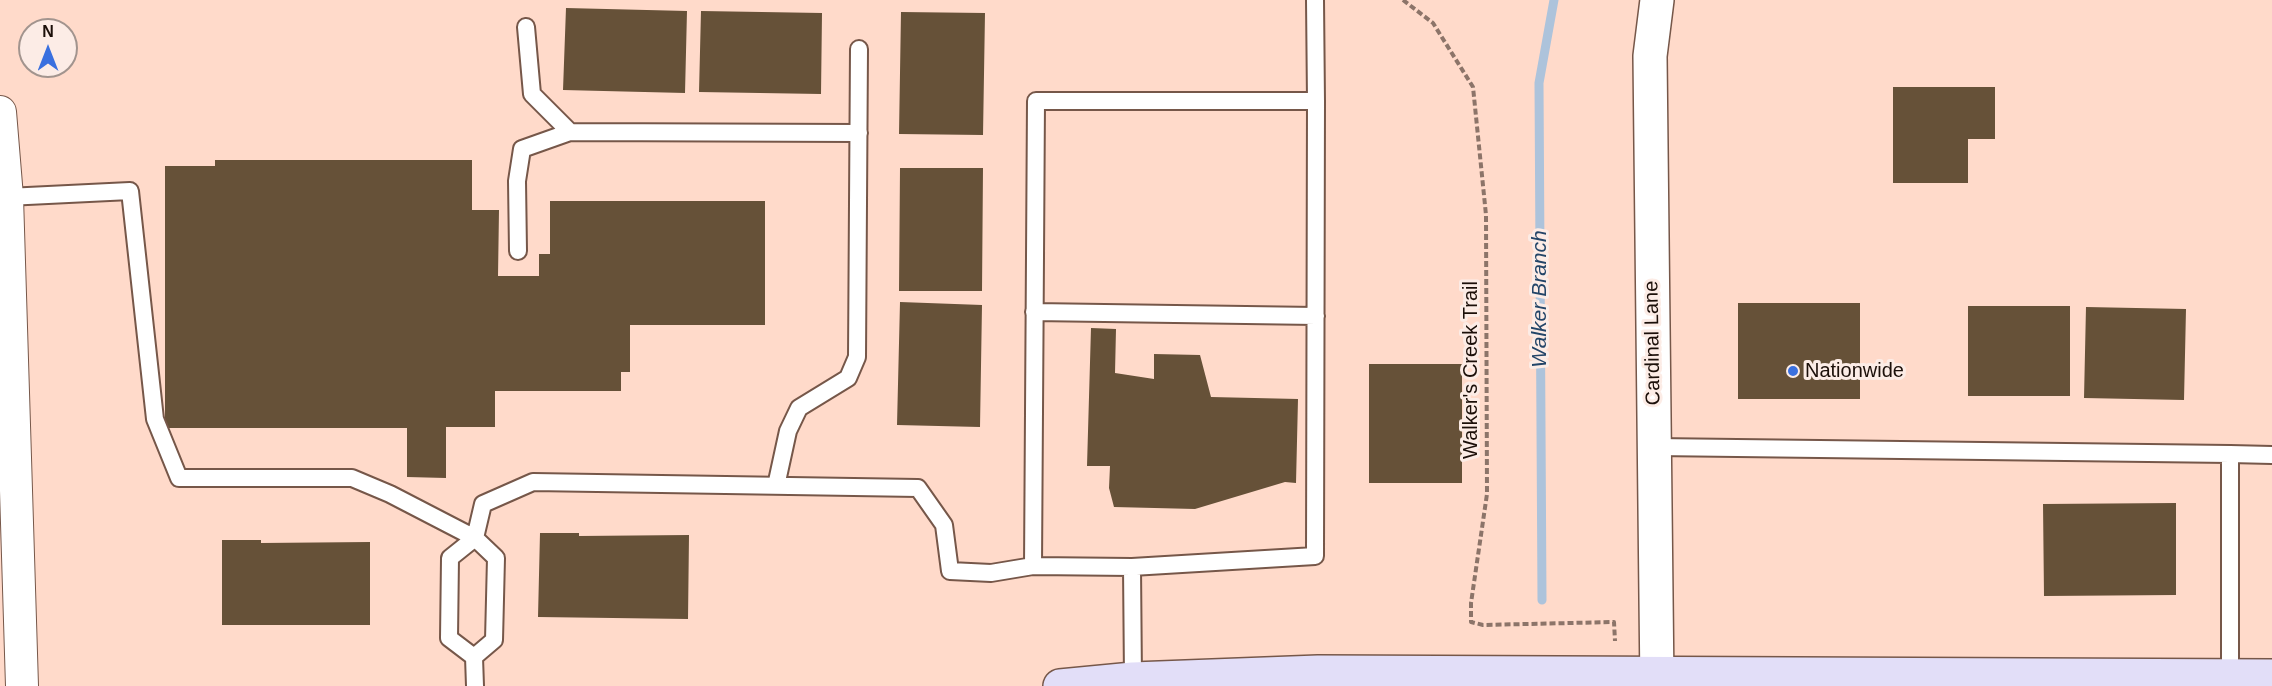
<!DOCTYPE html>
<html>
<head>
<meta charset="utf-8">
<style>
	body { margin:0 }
	#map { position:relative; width:2272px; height:686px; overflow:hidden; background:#ffdaca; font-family:Arial,sans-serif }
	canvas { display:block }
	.north { position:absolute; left:18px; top:18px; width:60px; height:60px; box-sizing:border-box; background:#fcece6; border:2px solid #a2948e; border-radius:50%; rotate:0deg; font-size:16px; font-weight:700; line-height:24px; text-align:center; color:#1b0f09 }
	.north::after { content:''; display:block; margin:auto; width:21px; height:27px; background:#3a70df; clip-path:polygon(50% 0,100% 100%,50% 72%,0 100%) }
</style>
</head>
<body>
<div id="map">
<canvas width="2272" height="686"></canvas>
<div class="north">N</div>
</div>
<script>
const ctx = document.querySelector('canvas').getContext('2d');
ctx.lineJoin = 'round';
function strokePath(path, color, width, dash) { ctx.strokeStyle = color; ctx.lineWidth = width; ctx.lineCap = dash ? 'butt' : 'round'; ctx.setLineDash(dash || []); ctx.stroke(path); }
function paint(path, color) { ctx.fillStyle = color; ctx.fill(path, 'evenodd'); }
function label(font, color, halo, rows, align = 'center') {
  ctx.font = font + ' Arial,sans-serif'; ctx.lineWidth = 6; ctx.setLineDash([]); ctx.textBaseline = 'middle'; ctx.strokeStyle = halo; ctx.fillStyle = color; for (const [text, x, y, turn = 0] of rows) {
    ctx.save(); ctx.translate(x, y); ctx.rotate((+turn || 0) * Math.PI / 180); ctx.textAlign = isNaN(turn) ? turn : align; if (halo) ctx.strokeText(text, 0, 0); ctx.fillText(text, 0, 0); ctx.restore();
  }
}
strokePath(new Path2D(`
	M1542,600L1539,83L1554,0`), '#adc3db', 9);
paint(new Path2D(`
	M566,8L687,11L685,93L563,90Z
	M701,11L822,13L821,94L699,92Z
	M901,12L985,13L983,135L899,134Z
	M1893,87H1995V139H1968V183H1893Z
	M215,160H472V210H499L498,276H539V254H550V201H765V325H630V372H621V391H495V427H446V478L407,477V428H165V166H215Z
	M900,168H983L982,291H899Z
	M900,302L982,305L980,427L897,425Z
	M1738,303H1860V399H1738Z
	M1968,306H2070V396H1968Z
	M2086,307L2186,309L2184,400L2084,398Z
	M1091,328L1116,329L1115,373L1154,379V354L1200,355L1211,397L1298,399L1296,483L1285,482L1195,509L1114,507L1109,488L1110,466H1087Z
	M1369,364H1462V483H1369Z
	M2176,503V595L2044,596L2043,504Z
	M540,533H579V536L689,535L688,619L538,617Z
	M222,540H261V543L370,542V625H222Z`), '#665138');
const service = new Path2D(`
	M1315,0L1316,101L1315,556L1132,567L1033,566L1036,101H1316
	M526,27L532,94L570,132
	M7,197L130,191L155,419L179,478H352L390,494L475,538L483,504L533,482L918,488L944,525L950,571L991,573L1033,566
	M518,251L517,181L522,149L570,132L859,133
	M1034,312L1316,316
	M1655,447L2230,454V675
	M2230,454L2272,455
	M776,486L788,431L799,408L848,378L857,357L859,49
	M1132,567L1133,679
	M474,657L494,640L496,558L475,538L450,558L449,638L474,657L475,686`);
const minor = new Path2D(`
	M0,112L7,197L22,686`);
const tertiary = new Path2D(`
	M1657,686L1650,56L1657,0`);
const secondary = new Path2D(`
	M1060,686L1133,679L1318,672L2272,676`);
strokePath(service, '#765749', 20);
strokePath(minor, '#765749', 34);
strokePath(tertiary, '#765749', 36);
strokePath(secondary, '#765749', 36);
strokePath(new Path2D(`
	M1403,0L1433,23L1473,87L1486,215L1487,494L1471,603V622L1483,625L1614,622L1615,641`), '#8c7469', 4, [6, 3]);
strokePath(service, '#fff', 16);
strokePath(minor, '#fff', 32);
strokePath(tertiary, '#fff', 33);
strokePath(secondary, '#e2def8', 33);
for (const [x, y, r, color] of [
	[1793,371,6,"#3a70df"]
]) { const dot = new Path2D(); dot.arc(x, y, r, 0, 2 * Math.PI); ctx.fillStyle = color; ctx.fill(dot); strokePath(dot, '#fcece6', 2); }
label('20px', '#1b0f09', '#fcece6', [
	["Cardinal Lane",1653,343,-91],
	["Walker's Creek Trail",1471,370,-90]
]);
label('20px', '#1b0f09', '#fcece6', [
	["Nationwide",1805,371]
], 'left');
label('italic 21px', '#234568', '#fcece6', [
	["Walker Branch",1540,299,-90]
]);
</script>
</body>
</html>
